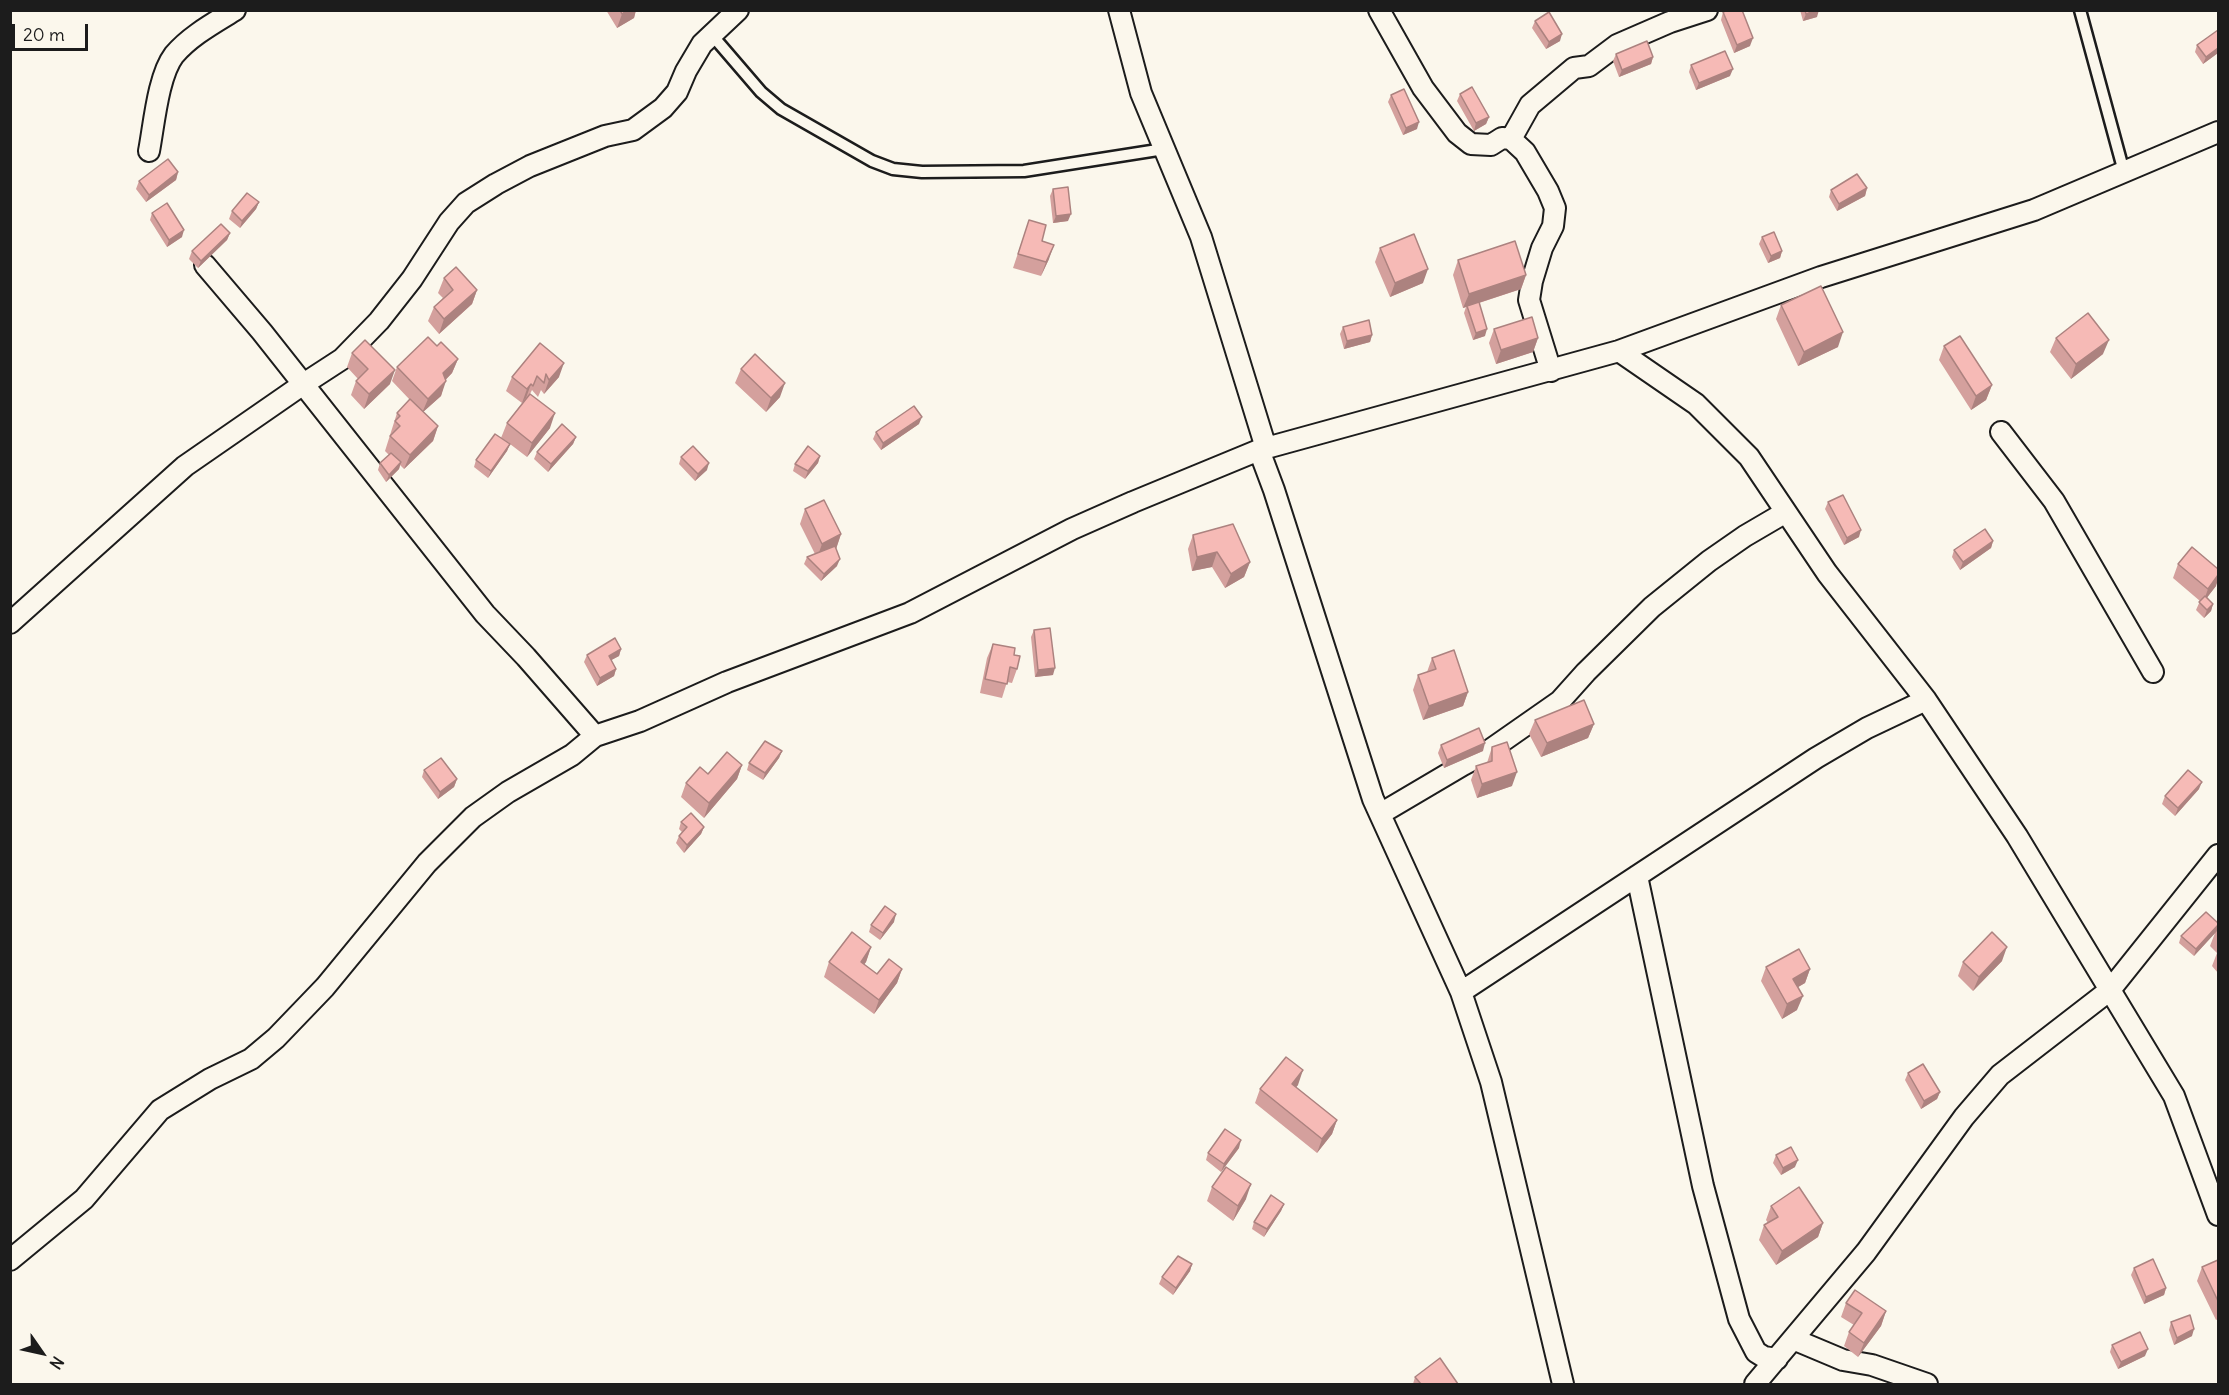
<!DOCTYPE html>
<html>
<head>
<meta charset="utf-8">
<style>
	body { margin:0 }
	#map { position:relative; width:2229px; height:1395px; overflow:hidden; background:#fbf7ec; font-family:Delius,sans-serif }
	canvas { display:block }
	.frame { position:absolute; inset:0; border:12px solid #1c1c1c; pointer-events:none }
	.north { position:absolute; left:12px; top:1323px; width:60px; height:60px; -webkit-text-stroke:4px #fbf7ec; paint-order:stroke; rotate:124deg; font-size:16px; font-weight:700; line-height:24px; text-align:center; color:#1c1c1c }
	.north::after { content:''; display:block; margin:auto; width:21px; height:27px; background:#1c1c1c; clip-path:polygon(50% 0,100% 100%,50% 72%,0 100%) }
	.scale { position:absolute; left:12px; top:24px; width:76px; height:27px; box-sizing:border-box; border:3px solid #1c1c1c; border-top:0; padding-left:8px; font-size:18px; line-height:21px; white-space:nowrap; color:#1c1c1c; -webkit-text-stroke:4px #fbf7ec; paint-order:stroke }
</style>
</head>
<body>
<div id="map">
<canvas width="2229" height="1395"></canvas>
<div class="frame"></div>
<div class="north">N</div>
<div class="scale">20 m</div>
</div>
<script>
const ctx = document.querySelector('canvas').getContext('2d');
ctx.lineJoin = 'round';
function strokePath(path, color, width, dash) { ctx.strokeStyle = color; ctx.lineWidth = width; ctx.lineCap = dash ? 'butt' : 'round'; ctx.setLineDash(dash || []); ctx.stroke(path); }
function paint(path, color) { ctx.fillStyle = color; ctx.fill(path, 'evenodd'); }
const lane = new Path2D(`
	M2080,10L2124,172
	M712,35L761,92L781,109L872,161L893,169L922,172L1024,171L1164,149`);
const street = new Path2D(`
	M1119,10L1141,93L1201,237L1266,448
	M1379,10L1423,88L1457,133L1471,144L1491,145L1502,138L1511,139L1525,152L1548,191L1555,208L1553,226L1542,248L1532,281L1529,300L1551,371
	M1511,139L1530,105L1574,68L1589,66L1617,45L1670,22L1707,10
	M149,151C154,125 158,76 174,55C190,36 214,23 235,10
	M205,265L262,332L485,614L526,657L595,736
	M1619,351L1696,404L1749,457L1827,573L1926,700L2017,836L2174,1096L2218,1215
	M2001,432L2054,501L2153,672
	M1259,450L1274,490L1373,799L1461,992L1491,1082L1563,1384
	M10,623L185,466L302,385L342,359L379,321L412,279L449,222L466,203L496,184L530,166L605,136L633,130L663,108L677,92L686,71L702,44L738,10
	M1380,814L1463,765L1487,752L1560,701L1586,672L1652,607L1709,561L1745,536L1786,512
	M1637,876L1703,1186L1739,1319L1756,1352L1764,1357L1777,1359
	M1461,992L1816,758L1867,728L1926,700
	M10,1260L84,1199L160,1110L210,1079L251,1059L276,1038L325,987L427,863L473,817L508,792L572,755L595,736L640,721L727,682L910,613L1072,529L1133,502L1259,450L1619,351L1821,277L2034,210L2218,132
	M1793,1339L1843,1360L1872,1365L1927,1384
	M1755,1384L1866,1252L1964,1117L2000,1075L2110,990L2218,855`);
strokePath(lane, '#1c1c1c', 15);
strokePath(street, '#1c1c1c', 24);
strokePath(lane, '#fbf7ec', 10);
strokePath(street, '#fbf7ec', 20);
paint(new Path2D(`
	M606,10H636L634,18L617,28Z
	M1800,10H1817V17L1803,21Z
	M1723,12L1750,46L1734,53L1721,20Z
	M1535,21L1560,41L1546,49L1532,28Z
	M2218,30V53L2203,64L2195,52L2197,45Z
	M1616,54L1653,57L1651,64L1619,77L1613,61Z
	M1691,65L1730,76L1696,90L1689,72Z
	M1460,94L1489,117L1486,124L1474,131L1457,101Z
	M1391,95L1417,129L1403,135L1388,102Z
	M178,172L176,180L146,202L136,189L139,181Z
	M1867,188L1865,196L1837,211L1829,197L1831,190Z
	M1053,189L1068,221L1053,223L1050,196Z
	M259,202L256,209L240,228L229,219L232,211Z
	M152,213L182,237L167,247L150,220Z
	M1029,220L1042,241L1049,259L1041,276L1013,268Z
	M230,233L227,240L198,268L189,259L192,251Z
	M1762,237L1782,251L1780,258L1768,263L1759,244Z
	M1380,248L1423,283L1390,297L1375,262Z
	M1458,260L1526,275L1521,289L1479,303L1485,336L1473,340L1464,313L1466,307L1463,308L1453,275Z
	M444,278L477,290L472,304L439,334L428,321L434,307L443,298L438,293Z
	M1781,305L1838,347L1798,366L1776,319Z
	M1343,327L1372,335L1370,342L1344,349L1340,334Z
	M1494,329L1538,338L1533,352L1496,364L1489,343Z
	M2056,338L2103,354L2071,379L2050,352Z
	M540,343L559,377L544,394L541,390L538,397L532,390L530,394L550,428L527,457L510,444L507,451L488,478L474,467L476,460L509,443L501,438L507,423L526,398L522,403L506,391L512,377Z
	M1944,346L1992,385L1986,400L1971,410L1939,360Z
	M352,353L390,384L364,409L351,395L356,381L358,379L347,367Z
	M458,359L452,373L445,380L441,396L423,412L438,426L433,441L404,469L400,465L399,469L386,482L378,470L380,463L389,455L385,451L397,413L410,400L392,381L397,367Z
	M741,369L780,397L766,412L735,383Z
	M919,424L881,450L873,439L876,432Z
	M576,437L573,444L548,472L534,459L537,452Z
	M820,456L818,463L805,479L793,471L795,464Z
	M681,457L707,470L695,481L679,464Z
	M1828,502L1859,537L1844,545L1825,509Z
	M805,509L841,534L836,549L837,566L821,581L804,564L807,557L815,554L800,524Z
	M1193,535L1250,562L1244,577L1225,588L1212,567L1192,571L1188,549Z
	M1993,541L1991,548L1960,570L1952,557L1954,550Z
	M2178,564L2216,586L2207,597L2213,604L2211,611L2204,618L2196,610L2200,601L2173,578Z
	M1034,630L1053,675L1035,677L1031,637Z
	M993,644L1014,655L1017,669L1012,683L1007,682L1002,698L980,693L987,658Z
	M621,649L619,656L611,660L616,669L614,676L597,686L584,662L587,655Z
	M1432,658L1468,692L1463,706L1423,720L1413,690L1418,675L1427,672Z
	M1535,720L1594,724L1588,738L1541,757L1529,734Z
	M1441,745L1483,751L1444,768L1438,753Z
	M1492,747L1512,786L1477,798L1471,780L1476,766L1487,763Z
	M782,751L779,758L763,780L747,770L749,763Z
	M742,765L737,779L704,818L681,797L686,783L708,774Z
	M424,770L457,779L454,787L438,799L422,777Z
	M2199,789L2175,816L2162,804L2165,796Z
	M681,822L704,827L701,834L684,853L676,843L679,836L682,832L679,829Z
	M894,922L880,940L869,932L871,925Z
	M2218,923L2217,930L2218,929V973L2212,966L2217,953L2210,946L2215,933L2194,956L2179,943L2181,936Z
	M871,947L866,962L864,964L877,974L902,969L897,983L874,1014L824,977L829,962Z
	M2002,961L1973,991L1958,976L1963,962Z
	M1766,967L1810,969L1805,983L1798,987L1797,1010L1782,1019L1761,981Z
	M1908,1073L1940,1092L1937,1099L1921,1109L1905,1080Z
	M1298,1085L1296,1087L1337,1120L1332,1134L1317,1153L1255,1103L1260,1089Z
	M1239,1148L1221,1172L1206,1160L1208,1153Z
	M1776,1155L1795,1167L1781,1175L1773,1163Z
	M1212,1187L1246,1199L1233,1221L1207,1201Z
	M1284,1204L1281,1211L1264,1237L1252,1229L1254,1222Z
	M1771,1206L1823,1223L1818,1237L1776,1265L1759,1240L1764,1225L1768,1223L1766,1220Z
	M2218,1260V1319L2216,1320L2197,1281L2202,1267Z
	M1192,1264L1190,1271L1173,1295L1159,1284L1162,1277Z
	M2134,1268L2166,1288L2164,1295L2144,1304L2131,1275Z
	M1846,1303L1886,1311L1881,1326L1858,1357L1844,1346L1849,1332L1854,1325L1841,1317Z
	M2171,1322L2192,1336L2174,1345L2169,1330Z
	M2112,1345L2145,1356L2118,1369L2110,1352Z
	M1415,1377L1458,1384H1413Z`), '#d4a09d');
paint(new Path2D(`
	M627,10H636L634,18L617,28L622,14Z
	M1817,10H1819L1817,17L1803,21L1806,14Z
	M1562,34L1560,41L1546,49L1549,42Z
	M1753,38L1750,46L1734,53L1737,45Z
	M2218,48V53L2203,64L2206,57Z
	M1653,57L1651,64L1619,77L1622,70Z
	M1733,69L1730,76L1696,90L1699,83Z
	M1489,117L1486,124L1474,131L1476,123Z
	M1419,122L1417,129L1403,135L1406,128Z
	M178,172L176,180L146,202L149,195Z
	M1867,188L1865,196L1837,211L1839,204Z
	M259,202L256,209L240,228L242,221Z
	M1071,214L1068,221L1053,223L1056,216Z
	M184,230L182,237L167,247L169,240Z
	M230,233L227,240L198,268L201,261Z
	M1054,245L1049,259L1041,276L1046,262Z
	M1782,251L1780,258L1768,263L1771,256Z
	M1428,269L1423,283L1390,297L1395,283Z
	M1526,275L1521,289L1463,308L1469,294Z
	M477,290L472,304L439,334L444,319Z
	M1487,329L1485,336L1473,340L1476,333Z
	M1843,332L1838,347L1798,366L1804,352Z
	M1372,335L1370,342L1344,349L1347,341Z
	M1538,338L1533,352L1496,364L1501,350Z
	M2109,340L2103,354L2071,379L2076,364Z
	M458,359L452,373L438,388L443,373Z
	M564,363L559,377L544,394L549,380Z
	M395,370L390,384L364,409L369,394Z
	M446,381L441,396L422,413L428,399Z
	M785,383L780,397L766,412L771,398Z
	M531,384L526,398L522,403L527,389Z
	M1992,385L1986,400L1971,410L1976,396Z
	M555,413L550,428L527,457L532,443Z
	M922,417L919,424L881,450L883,443Z
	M438,426L433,441L404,469L410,455Z
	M576,437L573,444L548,472L551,464Z
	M510,444L507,451L488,478L491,471Z
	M820,456L818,463L805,479L808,471Z
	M401,462L399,469L386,482L389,475Z
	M709,463L707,470L695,481L698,474Z
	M1861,530L1859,537L1844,545L1847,538Z
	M841,534L836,549L817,558L822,544Z
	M1993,541L1991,548L1960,570L1963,562Z
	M1217,552L1212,567L1192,571L1197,557Z
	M840,559L837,566L821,581L824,574Z
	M1250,562L1244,577L1225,588L1231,574Z
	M2218,575V580L2216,586L2203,603L2208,589Z
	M2213,604L2211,611L2204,618L2207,610Z
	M621,649L619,656L606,663L609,656Z
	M1055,668L1053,675L1035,677L1038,670Z
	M616,669L614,676L597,686L600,678Z
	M1468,692L1463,706L1423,720L1429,706Z
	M1594,724L1588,738L1541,757L1547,743Z
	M1485,743L1483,751L1444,768L1447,760Z
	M782,751L779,758L763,780L765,773Z
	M742,765L737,779L704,818L709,803Z
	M1517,772L1512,786L1477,798L1482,784Z
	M457,779L454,787L438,799L440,792Z
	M2202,782L2199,789L2175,816L2178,808Z
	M704,827L701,834L684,853L687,845Z
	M896,914L894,922L880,940L883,933Z
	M2218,925L2217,931L2194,956L2196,949Z
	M871,947L866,962L856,976L861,962Z
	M2007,947L2002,961L1973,991L1979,977Z
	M902,969L897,983L874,1014L879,1000Z
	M1810,969L1805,983L1788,993L1793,979Z
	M1803,996L1797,1010L1782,1019L1787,1004Z
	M1303,1070L1298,1085L1287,1098L1292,1084Z
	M1940,1092L1937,1099L1921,1109L1924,1101Z
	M1337,1120L1332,1134L1317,1153L1322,1139Z
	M1241,1140L1239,1148L1221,1172L1224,1164Z
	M1798,1160L1795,1167L1781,1175L1783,1168Z
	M1251,1184L1246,1199L1233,1221L1238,1206Z
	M1284,1204L1281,1211L1264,1237L1267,1229Z
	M1823,1223L1818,1237L1776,1265L1782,1251Z
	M1192,1264L1190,1271L1173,1295L1176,1288Z
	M2166,1288L2164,1295L2144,1304L2146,1297Z
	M1886,1311L1881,1326L1858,1357L1864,1343Z
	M2194,1329L2192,1336L2174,1345L2177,1338Z
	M2148,1349L2145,1356L2118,1369L2121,1362Z`), '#ac827f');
const building = new Path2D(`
	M620,10H627L622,14Z
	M1728,10H1742L1753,38L1737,45L1723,12Z
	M1805,10H1817L1806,14Z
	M1549,12L1562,34L1549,42L1535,21Z
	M2218,30V48L2206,57L2197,45Z
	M1647,41L1653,57L1622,70L1616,54Z
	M1725,51L1733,69L1699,83L1691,65Z
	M1472,87L1489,117L1476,123L1460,94Z
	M1404,89L1419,122L1406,128L1391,95Z
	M168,159L178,172L149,195L139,181Z
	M1857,174L1867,188L1839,204L1831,190Z
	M1068,187L1071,214L1056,216L1053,189Z
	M247,193L259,202L242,221L232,211Z
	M167,203L184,230L169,240L152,213Z
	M1029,220L1046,225L1042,241L1054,245L1046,262L1018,254Z
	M221,224L230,233L201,261L192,251Z
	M1774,232L1782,251L1771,256L1762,237Z
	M1414,234L1428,269L1395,283L1380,248Z
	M1515,241L1526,275L1469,294L1458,260Z
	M456,267L477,290L444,319L434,307L453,290L444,278Z
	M1821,286L1843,332L1804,352L1781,305Z
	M1479,302L1487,329L1476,333L1467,306Z
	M2088,313L2109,340L2076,364L2056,338Z
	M1532,317L1538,338L1501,350L1494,329Z
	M1369,320L1372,335L1347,341L1343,327Z
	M1960,336L1992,385L1976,396L1944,346Z
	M428,337L437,346L441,342L458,359L443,373L446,381L428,399L397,367Z
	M365,340L395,370L369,394L356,381L368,369L352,353Z
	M540,343L564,363L549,380L546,374L544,383L537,376L533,386L531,384L527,389L512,377Z
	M755,354L785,383L771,398L741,369Z
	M530,394L555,413L532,443L507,423Z
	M410,399L438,426L410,455L390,436L400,426L395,421L400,416L397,413Z
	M914,406L922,417L883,443L876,432Z
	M562,424L576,437L551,464L537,452Z
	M495,434L510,444L491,471L476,460Z
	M693,446L709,463L698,474L681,457Z
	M808,446L820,456L808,471L795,464Z
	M391,453L401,462L389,475L380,463Z
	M1843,495L1861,530L1847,538L1828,502Z
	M824,500L841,534L822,544L805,509Z
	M1233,524L1250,562L1231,574L1217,552L1197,557L1193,535Z
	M1985,529L1993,541L1963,562L1954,550Z
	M835,546L840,559L824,574L807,557Z
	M2192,547L2218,569V575L2208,589L2178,564Z
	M2205,596L2213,604L2207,610L2199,602Z
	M1050,628L1055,668L1038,670L1034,630Z
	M615,638L621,649L609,656L616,669L600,678L587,655Z
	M993,644L1015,648L1014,655L1020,656L1017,669L1010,667L1007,684L985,679Z
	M1454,650L1468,692L1429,706L1418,675L1436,669L1432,658Z
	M1584,700L1594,724L1547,743L1535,720Z
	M1479,728L1485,743L1447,760L1441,745Z
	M765,741L782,751L765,773L749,763Z
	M1507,742L1517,772L1482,784L1476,766L1492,761V747Z
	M727,752L742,765L709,803L686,783L700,767L708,774Z
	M441,758L457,779L440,792L424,770Z
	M2188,770L2202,782L2178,808L2165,796Z
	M691,813L704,827L687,845L679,836L687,827L681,822Z
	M885,906L896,914L883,933L871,925Z
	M2206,912L2218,923V925L2196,949L2181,936Z
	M852,932L871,947L861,962L877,974L889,959L902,969L879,1000L829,962Z
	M1992,932L2007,947L1979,977L1963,962Z
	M1799,949L1810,969L1793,979L1803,996L1787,1004L1766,967Z
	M1286,1057L1303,1070L1292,1084L1337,1120L1322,1139L1260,1089Z
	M1923,1064L1940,1092L1924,1101L1908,1073Z
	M1225,1129L1241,1140L1224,1164L1208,1153Z
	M1791,1147L1798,1160L1783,1168L1776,1155Z
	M1226,1167L1251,1184L1238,1206L1212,1187Z
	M1799,1187L1823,1223L1782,1251L1764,1225L1778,1217L1771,1206Z
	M1271,1195L1284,1204L1267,1229L1254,1222Z
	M1178,1256L1192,1264L1176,1288L1162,1277Z
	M2153,1259L2166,1288L2146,1297L2134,1268Z
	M2218,1260V1301L2202,1267Z
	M1855,1290L1886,1311L1864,1343L1849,1332L1862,1313L1846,1303Z
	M2190,1315L2194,1329L2177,1338L2171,1322Z
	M2140,1332L2148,1349L2121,1362L2112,1345Z
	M1440,1358L1458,1384H1421L1415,1377Z`);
paint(building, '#f6bab6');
strokePath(building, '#ac827f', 1.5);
</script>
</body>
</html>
